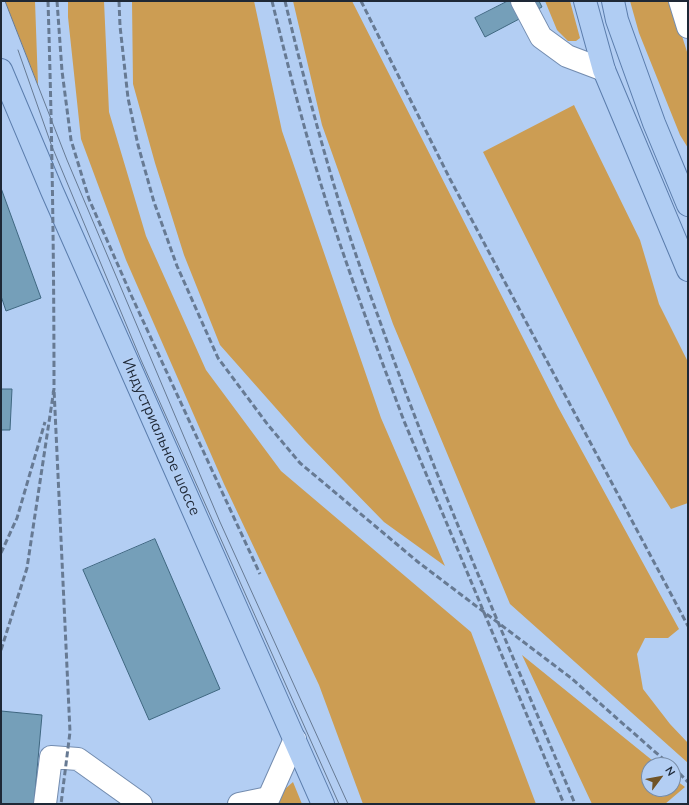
<!DOCTYPE html>
<html>
<head>
<meta charset="utf-8">
<style>
	body { margin:0 }
	#map { position:relative; width:689px; height:805px; overflow:hidden; background:#b3cef3; font-family:Mulish,sans-serif }
	canvas { display:block }
	.frame { position:absolute; inset:0; border:2px solid #1e2836; pointer-events:none }
	.north { position:absolute; left:641px; top:757px; width:40px; height:40px; box-sizing:border-box; background:#b3cef3; border:1px solid #778ca7; border-radius:50%; rotate:58deg; font-size:11px; font-weight:700; line-height:16px; text-align:center; color:#1e2836 }
	.north::after { content:''; display:block; margin:auto; width:14px; height:18px; background:#705427; clip-path:polygon(50% 0,100% 100%,50% 72%,0 100%) }
</style>
</head>
<body>
<div id="map">
<canvas width="689" height="805"></canvas>
<div class="frame"></div>
<div class="north">N</div>
</div>
<script>
const ctx = document.querySelector('canvas').getContext('2d');
ctx.lineJoin = 'round';
function paint(path, color) { ctx.fillStyle = color; ctx.fill(path, 'evenodd'); }
function strokePath(path, color, width, dash) { ctx.strokeStyle = color; ctx.lineWidth = width; ctx.lineCap = dash ? 'butt' : 'round'; ctx.setLineDash(dash || []); ctx.stroke(path); }
function label(font, color, halo, rows, align = 'center') {
  ctx.font = font + ' Mulish,sans-serif'; ctx.lineWidth = 4; ctx.setLineDash([]); ctx.textBaseline = 'middle'; ctx.strokeStyle = halo; ctx.fillStyle = color; for (const [text, x, y, turn = 0] of rows) {
    ctx.save(); ctx.translate(x, y); ctx.rotate((+turn || 0) * Math.PI / 180); ctx.textAlign = isNaN(turn) ? turn : align; if (halo) ctx.strokeText(text, 0, 0); ctx.fillText(text, 0, 0); ctx.restore();
  }
}
paint(new Path2D(`
	M5,1H35L38,85Z
	M68,1H104L109,112L146,236L206,370L281,471L471,632L536,804H363L319,685L224,484L126,260L81,139L68,17Z
	M132,1H254L282,131L381,418L445,566L384,522L305,441L220,345L184,255L155,163L133,84Z
	M293,1H352L558,407L679,629L668,638H645L637,654L643,689L670,724L688,743V763L510,604L393,324L322,125Z
	M545,1H570L580,38L576,41H568L557,30Z
	M630,1H671L688,55V148L680,135L639,33Z
	M574,105L640,240L659,304L688,362V503L671,509L630,445L483,152Z
	M522,655L658,765H649V789H673V778L685,787L665,804H592Z
	M293,782L302,804H273L277,796Z`), '#cc9d53');
const building = new Path2D(`
	M508,1H539L542,7L485,37L475,18Z
	M1,188L41,298L6,311L1,296Z
	M1,389H12L10,430H1Z
	M155,539L220,689L149,720L83,570Z
	M1,711L42,715L34,804H1Z`);
paint(building, '#759fb9');
strokePath(building, '#3f6780', 1);
const minor = new Path2D(`
	M522,1L541,37L567,56L604,70
	M680,1L688,27
	M45,804L51,757L78,759L141,804
	M239,804L268,798
	M266,804L295,739`);
const major = new Path2D(`
	M585,1L604,70L688,270
	M613,1L617,20L654,123L688,205
	M1,70L52,191L323,804`);
strokePath(minor, '#738caf', 24);
strokePath(major, '#5b7dac', 24);
strokePath(minor, '#fff', 22);
strokePath(major, '#b0cdf3', 22);
strokePath(new Path2D(`
	M5,1L67,160L220,522L348,804
	M18,50L51,144L141,360L339,804`), '#677a93', 1);
strokePath(new Path2D(`
	M48,1C52,130 54,259 54,389L53,393
	M57,1L62,71L71,140L89,199L132,297L260,574
	M119,1L120,26L128,98L138,145L154,202L177,266L218,358L268,425L300,463L418,562L571,678L670,765
	M272,1C292,83 313,164 340,244C360,303 382,362 404,421L564,804
	M285,1C304,80 325,159 350,237C360,268 372,299 383,330C440,491 509,647 575,804
	M361,1L450,179L688,626
	M1,553L17,518L45,422
	M1,650L27,568L54,389L70,732L61,804
	M673,767L688,782`), '#677a93', 3, [6, 3]);
label('15px', '#1e2836', '#b3cef3', [
	["Индустриальное шоссе",161,437,66]
]);
</script>
</body>
</html>
